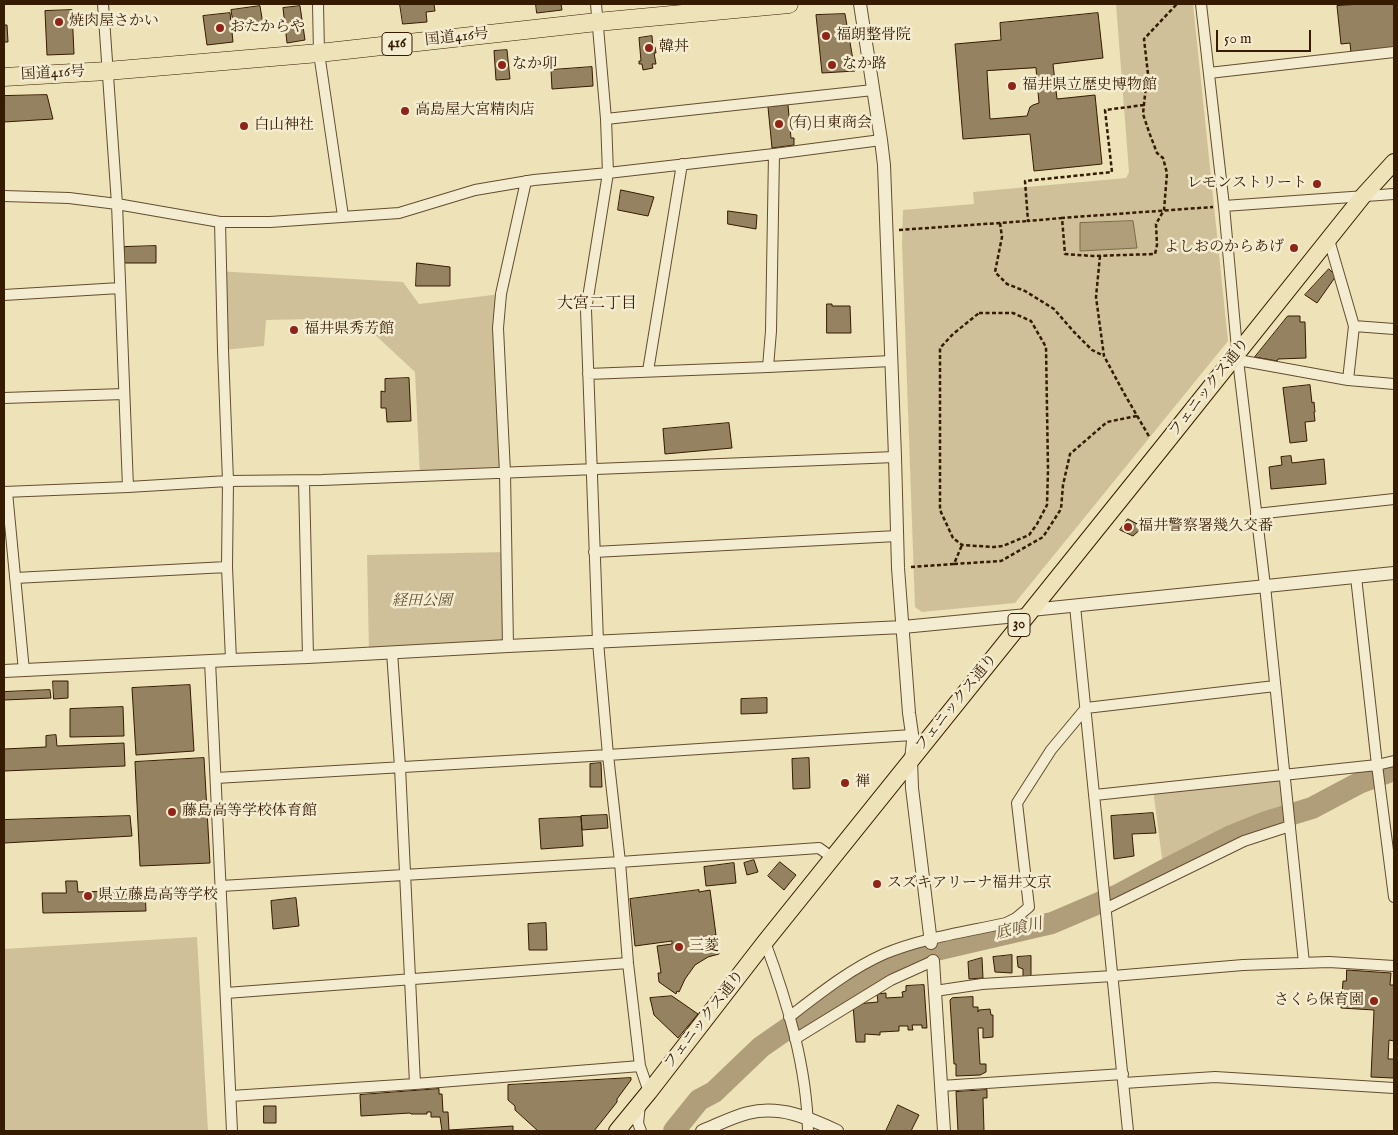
<!DOCTYPE html>
<html>
<head>
<meta charset="utf-8">
<style>
	body { margin:0 }
	#map { position:relative; width:1398px; height:1135px; overflow:hidden; background:#eee2b8; font-family:"IM FELL English",serif }
	canvas { display:block }
	.frame { position:absolute; inset:0; border:5px solid #351b00; pointer-events:none }
	.scale { position:absolute; left:1216px; top:30px; width:95px; height:22px; box-sizing:border-box; border:2px solid #351b00; border-top:0; padding-left:6px; font-size:15px; line-height:18px; white-space:nowrap; color:#351b00; -webkit-text-stroke:4px #f4ecd1; paint-order:stroke }
</style>
</head>
<body>
<div id="map">
<canvas width="1398" height="1135"></canvas>
<div class="frame"></div>
<div class="scale">50 m</div>
</div>
<script>
const ctx = document.querySelector('canvas').getContext('2d');
ctx.lineJoin = 'round';
function paint(path, color) { ctx.fillStyle = color; ctx.fill(path, 'evenodd'); }
function strokePath(path, color, width, dash) { ctx.strokeStyle = color; ctx.lineWidth = width; ctx.lineCap = dash ? 'butt' : 'round'; ctx.setLineDash(dash || []); ctx.stroke(path); }
function label(font, color, halo, rows, align = 'center') {
  ctx.font = font + ' "IM FELL English","Noto Serif JP",serif'; ctx.lineWidth = 5; ctx.setLineDash([]); ctx.textBaseline = 'middle'; ctx.strokeStyle = halo; ctx.fillStyle = color; for (const [text, x, y, turn = 0] of rows) {
    ctx.save(); ctx.translate(x, y); ctx.rotate((+turn || 0) * Math.PI / 180); ctx.textAlign = isNaN(turn) ? turn : align; if (halo) ctx.strokeText(text, 0, 0); ctx.fillText(text, 0, 0); ctx.restore();
  }
}
paint(new Path2D(`
	M1116,4H1193L1228,341L1015,603L922,612L915,607L902,243L903,210L974,204L973,192L1126,178L1129,172Z
	M216,271L403,282L419,304L501,294L503,473L420,477L415,372L371,331L322,328L312,319L266,320L264,346L223,350Z
	M506,552L508,646L369,653L367,555Z
	M1284,774L1288,813L1163,866L1153,789Z
	M197,937L208,1131H4V949Z`), '#cfc099');
const water = new Path2D(`
	M1133,221L1137,248L1080,251V223Z`);
paint(water, '#af9e79');
strokePath(water, '#7e6a49', 1);
strokePath(new Path2D(`
	M674,1131L699,1100L714,1092L761,1047L843,990L883,967L923,953L1052,923L1120,894L1161,872L1229,837L1266,822L1312,808L1359,783L1394,770`), '#af9e79', 22);
const building = new Path2D(`
	M400,4H434L435,11L426,12L427,22L403,24Z
	M536,4H561L562,10L537,13Z
	M1362,4H1394V48L1351,53L1350,43L1341,44L1337,6Z
	M260,6L263,24L234,29L231,10Z
	M300,6L305,40L287,43L283,8Z
	M72,10L74,54L47,55L45,11Z
	M230,13L233,42L207,45L203,16Z
	M1098,13L1103,58L1053,64L1057,99L1095,95L1102,164L1034,171L1030,134L963,139L955,44L1001,40L1000,23ZM1036,68L1039,103L1033,105L1030,107L1027,116L990,119L987,71Z
	M845,14L855,71L822,73L816,15Z
	M4,25H7L8,42H4Z
	M652,36L653,48L655,47L656,53H654L656,64H652L653,68L643,70L642,64H639V61H641L639,38Z
	M507,50L510,79L496,80L494,51Z
	M592,67L593,86L552,89L551,70Z
	M47,95L53,119L4,122V96Z
	M788,105L791,138H794V145L772,148L768,107Z
	M621,190L654,197L648,216L618,210Z
	M728,211L757,215L756,229L728,224Z
	M156,246V263H124V247Z
	M417,263L450,267V286H416Z
	M1329,269L1336,276L1317,303L1305,295Z
	M827,304H832V306H850L851,333H827Z
	M1288,316H1300V322H1305L1306,358L1278,359L1277,361L1255,357Z
	M409,378L411,421L387,422L386,408H381V391L385,392V379Z
	M1310,385L1312,403L1314,402L1315,412H1314L1315,421L1305,422L1307,441L1290,443L1283,388Z
	M729,423L732,448L665,454L663,429Z
	M1291,456L1292,463L1324,459L1326,484L1271,489L1269,467L1282,465L1281,457Z
	M1128,519L1143,527L1133,536L1120,530Z
	M53,681H68V698L54,699Z
	M190,685L194,751L136,755L132,688Z
	M50,690L51,698L4,700V692Z
	M767,698V713L741,714V699Z
	M123,707L124,736L70,737V709Z
	M56,735L57,746L124,743L125,766L4,771V749L46,747V736Z
	M204,758L210,863L140,866L135,762Z
	M809,758L810,788L793,789L792,759Z
	M601,763L602,787H590V764Z
	M1153,813L1156,833L1132,834L1134,856L1114,859L1111,816Z
	M607,815L608,828L582,830L581,816Z
	M130,816L132,836L4,843V820Z
	M581,817L583,846L541,849L539,819Z
	M754,860L758,872L747,875L744,863Z
	M780,862L796,875L784,890L768,876Z
	M734,863L736,883L706,886L704,867Z
	M66,881H77L78,892L145,890L146,911L43,913L42,893H66Z
	M699,890V892L710,890L716,935L693,938V941L705,940L704,938L716,937L719,954L708,957L695,965L685,979L679,992L677,991L676,994L659,982L658,973H661L657,946L672,944V941L635,946L630,899Z
	M296,898L299,926L273,929L271,901Z
	M546,923L547,950H529L528,924Z
	M1012,955V973L995,972L993,957Z
	M1031,956V976L1023,977V969L1018,967L1017,957Z
	M982,958L983,978L969,979L968,962Z
	M1347,970L1391,973L1390,985H1394V1041L1389,1040L1388,1059H1394V1077L1393,1078L1371,1077L1374,1010L1341,1008L1343,981H1346Z
	M924,985L927,1028H922V1025H912L913,1030H908V1026H899V1031L880,1032V1035L865,1034V1042H856L853,1005L856,1004L878,1002L877,994L886,993V998L903,997L902,992L906,991V986Z
	M672,996L698,1014L678,1038L654,1015L650,998Z
	M973,997V1007H978V1012L979,1010L990,1009L991,1015H993V1037L983,1038V1028H978L980,1064H986V1072L980,1075L956,1076V1064H954L950,1000L952,998Z
	M631,1078V1080L617,1099V1102L594,1131H538L515,1110V1106L508,1100V1085Z
	M439,1089V1094H442L443,1112H448L449,1130L513,1126V1131H437H442L440,1117H431V1112H427V1114H411L410,1113L361,1116L360,1095Z
	M987,1090V1098H983L984,1131H958L956,1092Z
	M898,1105L919,1115L911,1131H886Z
	M264,1106H276V1123H264Z`);
paint(building, '#958260');
strokePath(building, '#351b00', 1);
const minor = new Path2D(`
	M103,4L117,204L128,487
	M318,4L319,53L343,216
	M596,4L606,119L608,173L586,310L598,642L608,755L620,862L628,963L640,1066L649,1092
	M1201,4L1224,206L1238,360L1265,586L1304,963
	M1209,73L1394,52
	M606,119L873,90
	M4,196L69,198L117,204L220,222H270L399,213L475,190L534,180L608,173L774,154L881,140
	M1224,206L1394,194
	M220,222L223,350L228,481L227,567L231,660
	M1329,240L1354,326L1348,380
	M4,295L120,288
	M1354,326L1394,329
	M1238,360L1348,380L1394,384
	M768,367L771,331L774,154
	M648,371L682,164
	M588,374L768,367L891,361
	M4,398L124,394
	M304,481L308,657
	M4,492L128,487L228,481L322,480L895,457
	M7,492L24,671
	M1256,514L1394,499
	M594,552L897,536
	M1356,577L1377,765L1394,897
	M15,578L227,567
	M1075,606L1128,1131
	M508,646L505,473L498,328L501,294L526,181
	M392,652L400,767L415,1084
	M210,661L232,1131
	M216,778L608,755L912,735
	M1095,795L1377,765L1394,761
	M221,886L620,862L819,848L833,858
	M1107,908L1244,841L1290,826
	M765,942C787,1001 807,1067 808,1131
	M935,991L982,984L1113,976L1243,965L1329,962L1394,966
	M226,993L628,963
	M789,1017C819,994 850,969 884,954C922,938 966,932 1006,923L1016,918L1029,907L1017,803L1051,750L1086,708L1275,686
	M795,1039L891,980L933,961
	M1124,1083L1215,1077L1394,1088
	M941,1086L1123,1074
	M231,1096L415,1084L640,1066
	M640,1105L638,1123L641,1131`);
const tertiary = new Path2D(`
	M860,4L881,140L884,165L895,457L898,568L909,713L913,741L911,760L912,788L931,943
	M1031,610L1394,573
	M4,671L231,660L308,657L508,646L903,627L1027,615
	M933,961L944,1131
	M702,1131C717,1125 732,1117 748,1113C780,1105 809,1118 837,1131`);
const primary = new Path2D(`
	M617,1131L649,1092L765,942L1161,449L1363,196L1394,162`);
const trunk = new Path2D(`
	M4,77L107,71L319,53L597,22L789,4`);
strokePath(minor, '#634d2e', 12);
strokePath(tertiary, '#634d2e', 14);
strokePath(primary, '#351b00', 18);
strokePath(trunk, '#351b00', 19);
strokePath(new Path2D(`
	M1144,105L1105,110L1112,172L1025,181L1028,221L1062,218L1065,254L1093,256L1155,254L1157,245L1156,224L1164,210L1167,173L1163,158L1157,153L1149,132L1143,114L1146,85L1148,74L1144,39L1176,5V4
	M1061,218L1213,207
	M1000,223L1002,237L995,272L1007,284L1025,291L1054,309L1074,332L1092,350L1104,356
	M899,230L1028,221
	M1100,256L1096,297L1104,356L1125,395L1150,438
	M979,313H1013L1031,321L1046,347L1048,470L1047,505L1037,524L1029,535L1003,546L994,547L962,545L953,538L940,510V348L953,334Z
	M954,564L1001,561L1043,537L1061,509L1063,485L1070,454L1107,422L1137,416
	M911,567L954,564L962,545`), '#351b00', 2.5, [4, 2.5]);
strokePath(minor, '#f4ecd1', 10);
strokePath(tertiary, '#f4ecd1', 12);
strokePath(primary, '#eee2b8', 16);
strokePath(trunk, '#eee2b8', 18);
for (const [x, y, r, color] of [
	[59,22,5,"#8f2418"],
	[220,28,5,"#8f2418"],
	[826,36,5,"#8f2418"],
	[649,48,5,"#8f2418"],
	[502,65,5,"#8f2418"],
	[832,65,5,"#8f2418"],
	[1012,86,5,"#8f2418"],
	[405,111,5,"#8f2418"],
	[779,124,5,"#8f2418"],
	[244,126,5,"#8f2418"],
	[1317,184,5,"#8f2418"],
	[1294,248,5,"#8f2418"],
	[294,330,5,"#8f2418"],
	[1128,527,5,"#8f2418"],
	[845,783,5,"#8f2418"],
	[172,812,5,"#8f2418"],
	[877,884,5,"#8f2418"],
	[88,896,5,"#8f2418"],
	[679,947,5,"#8f2418"],
	[1374,1001,5,"#8f2418"]
]) { const dot = new Path2D(); dot.arc(x, y, r, 0, 2 * Math.PI); ctx.fillStyle = color; ctx.fill(dot); strokePath(dot, '#f4ecd1', 2); }
for (const [x, y, w] of [
	[397,44,30],
	[1019,625,22]
]) { const box = new Path2D(); box.roundRect(x - w / 2, y - 11.5, w, 23, 4); ctx.fillStyle = '#f4ecd1'; ctx.fill(box); strokePath(box, '#351b00', 1); }
label('bold 14px', '#351b00', null, [
	["416",397,44],
	["30",1019,625]
]);
label('15px', '#351b00', '#f4ecd1', [
	["焼肉屋さかい",69,22],
	["おたからや",230,28],
	["福朗整骨院",836,36],
	["韓丼",659,48],
	["なか卯",512,65],
	["なか路",842,65],
	["福井県立歴史博物館",1022,86],
	["高島屋大宮精肉店",415,111],
	["(有)日東商会",789,124],
	["白山神社",254,126],
	["レモンストリート",1307,184,"right"],
	["よしおのからあげ",1284,248,"right"],
	["福井県秀芳館",304,330],
	["福井警察署幾久交番",1138,527],
	["禅",855,783],
	["藤島高等学校体育館",182,812],
	["スズキアリーナ福井文京",887,884],
	["県立藤島高等学校",98,896],
	["三菱",689,947],
	["さくら保育園",1364,1001,"right"]
], 'left');
label('15px', '#351b00', '#f4ecd1', [
	["国道416号",457,38,-6],
	["国道416号",53,74,-3],
	["フェニックス通り",1210,388,-52],
	["フェニックス通り",957,703,-51],
	["フェニックス通り",705,1020,-52]
]);
label('italic 15px', '#634d2e', '#f4ecd1', [
	["経田公園",422,602]
]);
label('16px', '#351b00', '#f4ecd1', [
	["大宮二丁目",597,305]
]);
label('italic 16px', '#664f30', '#f4ecd1', [
	["底喰川",1019,930,-13]
]);
</script>
</body>
</html>
